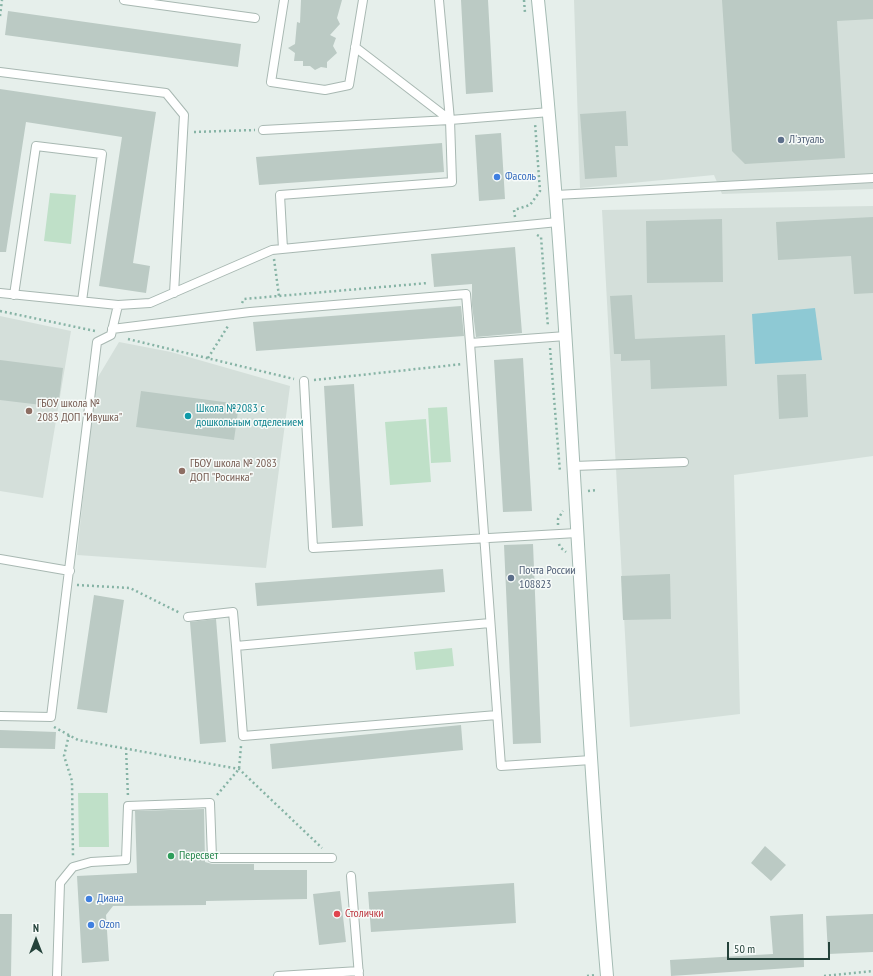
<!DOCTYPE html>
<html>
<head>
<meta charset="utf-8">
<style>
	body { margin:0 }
	#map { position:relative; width:873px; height:976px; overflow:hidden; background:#e6efeb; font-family:"PT Sans Narrow",sans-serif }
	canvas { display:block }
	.north { position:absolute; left:16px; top:920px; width:40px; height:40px; -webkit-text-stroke:3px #f7fbf9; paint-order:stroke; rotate:0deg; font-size:11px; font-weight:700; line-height:16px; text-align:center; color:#24423a }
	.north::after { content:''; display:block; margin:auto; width:14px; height:18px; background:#24423a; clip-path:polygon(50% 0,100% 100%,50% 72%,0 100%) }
	.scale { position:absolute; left:727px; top:942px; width:103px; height:18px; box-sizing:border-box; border:2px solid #24423a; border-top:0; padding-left:5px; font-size:12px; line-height:14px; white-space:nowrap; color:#24423a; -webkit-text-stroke:3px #f7fbf9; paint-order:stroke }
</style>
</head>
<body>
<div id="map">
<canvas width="873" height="976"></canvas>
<div class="north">N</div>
<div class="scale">50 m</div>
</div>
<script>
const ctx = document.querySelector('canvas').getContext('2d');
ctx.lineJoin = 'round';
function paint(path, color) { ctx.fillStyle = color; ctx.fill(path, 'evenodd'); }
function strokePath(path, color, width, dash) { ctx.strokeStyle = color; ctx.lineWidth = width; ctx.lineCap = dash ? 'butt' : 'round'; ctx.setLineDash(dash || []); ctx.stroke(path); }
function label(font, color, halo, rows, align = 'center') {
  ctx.font = font + ' "PT Sans Narrow",sans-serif'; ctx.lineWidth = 3; ctx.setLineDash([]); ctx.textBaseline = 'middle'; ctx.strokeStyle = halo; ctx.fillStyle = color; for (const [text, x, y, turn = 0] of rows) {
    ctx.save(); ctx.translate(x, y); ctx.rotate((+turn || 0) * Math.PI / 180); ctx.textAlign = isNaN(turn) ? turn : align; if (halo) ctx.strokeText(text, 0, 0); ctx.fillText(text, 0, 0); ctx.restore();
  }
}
paint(new Path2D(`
	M574,0H873V189L722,194L714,175L580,188Z
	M873,206V456L734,475L740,714L630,727L602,210Z
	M0,316L71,331L43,498L0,491Z
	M119,342L171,352L290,386L266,568L77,555L95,382Z`), '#d4dfda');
paint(new Path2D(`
	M50,193L76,195L71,244L44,241Z
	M447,407L451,462L431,463L428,408Z
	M426,419L431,482L390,485L385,422Z
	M452,648L454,666L416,670L414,652Z
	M78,793H108L109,847H79Z`), '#bfe0c8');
paint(new Path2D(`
	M815,308L822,360L755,364L752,314Z`), '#8ec9d4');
paint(new Path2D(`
	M301,0H342L337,18L340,24L330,35L336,38L333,46L337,53L327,62V68L321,67L315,70L310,66H303V61H294L295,53L288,48L295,44L297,22L300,23Z
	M461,0H488L493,92L466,94Z
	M722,0H873V19L837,21L845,158L745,164L732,151Z
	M8,11L241,44L238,67L5,35Z
	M0,89L156,112L133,263L150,266L146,293L99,286L122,137L26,122L6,252H0Z
	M626,111L628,146H615L617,177L585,179L580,114Z
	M501,133L505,199L479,201L475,135Z
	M442,143L444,172L259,185L256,157Z
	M873,217V293L854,294L851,256L778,260L776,222Z
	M722,219L723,282L647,283L646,221Z
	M515,247L522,333L476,337L472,305V284L434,287L431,254Z
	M632,295L635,339L725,335L727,386L651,389L650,360L621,361V354H614L610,296Z
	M461,306L464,336L256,351L253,322Z
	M523,358L532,511L503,512L494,360Z
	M0,360L63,368L58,407L0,400Z
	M806,374L808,417L779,419L777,375Z
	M354,384L363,526L332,528L324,386Z
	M141,391L239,404L234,440L136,427Z
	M533,544L541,743L513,744L504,545Z
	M443,569L445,592L257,606L255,583Z
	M670,574L671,619L623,620L621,576Z
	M94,595L124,600L107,713L77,709Z
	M216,619L226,742L200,744L190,622Z
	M461,725L463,750L272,769L270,744Z
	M0,730L56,732L55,749L0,748Z
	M204,809L205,862L212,864H254V870H307V899L206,901V905L113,906L106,915L109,961L82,963L77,876L137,873L135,811Z
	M765,846L786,865L771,881L751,863Z
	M514,883L516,923L371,932L368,892Z
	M340,891L346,942L319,945L313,894Z
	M0,914H12L11,976H0Z
	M803,914L804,967L671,976L670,960L773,954L770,916Z
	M873,914V952L828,954L826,916Z`), '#bbcac4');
const lane = new Path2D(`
	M124,0L255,18
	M284,0L271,82L325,90L349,85L363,0
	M439,0L450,120
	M0,72L166,93L184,115L174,293
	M263,130L450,120L550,112
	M556,195L873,178
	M283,249L280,195L452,182L450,120L355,47
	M0,293L118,305L150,303L272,250L558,222
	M14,295L36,146L102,154L82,301
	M112,329L250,312L466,294L470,343
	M566,336L470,343L501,766L591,760
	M304,381L313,548L577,533
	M574,466L684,462
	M0,559L70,571
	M188,617L233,612L236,646
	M490,623L236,646L243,736L497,715
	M0,716L51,717L97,342L111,335L118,305
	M351,876L359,976
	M57,976L60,883L73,867L91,862L126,860L128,806L210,803L212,858H332
	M278,976L359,971`);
const secondary = new Path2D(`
	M538,0C572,325 579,651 607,976`);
strokePath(lane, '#a8b8b2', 10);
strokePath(secondary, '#a4bbb3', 14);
strokePath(new Path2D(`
	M524,0L525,13
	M0,16L2,0
	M194,132L255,130
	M515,217L514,210L530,205L540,191L535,123
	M537,235L541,237L548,327
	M274,259L279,296
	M242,303L244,299L428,283
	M0,311L95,331
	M128,339L294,379
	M550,348L560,472
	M208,358L228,326
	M314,380L463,364
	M588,491L597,490
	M558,525V519L563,511
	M559,544L560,547L566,552
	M77,585L130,588L180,613
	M54,727L78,740L239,769L322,848
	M69,735L64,756L72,781L73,857
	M126,748L128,797
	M217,795L239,769L241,746
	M587,976L596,975
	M824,976L873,971`), '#86b3a5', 2.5, [2, 3]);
strokePath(lane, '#fff', 8);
strokePath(secondary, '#fff', 12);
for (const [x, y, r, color] of [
	[781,140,4,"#5c6f8a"],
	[497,177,4,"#3f7fe0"],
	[29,411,4,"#8d6e63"],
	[188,416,4,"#0f9aa8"],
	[182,471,4,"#8d6e63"],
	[511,578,4,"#5c6f8a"],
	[171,856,4,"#2e9e5b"],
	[89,899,4,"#3f7fe0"],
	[337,914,4,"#e0444e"],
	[91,925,4,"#3f7fe0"]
]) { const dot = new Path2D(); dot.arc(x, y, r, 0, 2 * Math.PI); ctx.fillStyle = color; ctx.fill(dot); strokePath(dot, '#f7fbf9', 1.5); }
label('12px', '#4e5e75', '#f7fbf9', [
	["Л'этуаль",789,140],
	["Почта России",519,571],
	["108823",519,585]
], 'left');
label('12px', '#366cbe', '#f7fbf9', [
	["Фасоль",505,177],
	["Диана",97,899],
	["Ozon",99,925]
], 'left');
label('12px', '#785e54', '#f7fbf9', [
	["ГБОУ школа №",37,404],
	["2083 ДОП \"Ивушка\"",37,418],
	["ГБОУ школа № 2083",190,464],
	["ДОП \"Росинка\"",190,478]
], 'left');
label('12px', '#0d838f', '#f7fbf9', [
	["Школа №2083 с",196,409],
	["дошкольным отделением",196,423]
], 'left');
label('12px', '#27864d', '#f7fbf9', [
	["Пересвет",179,856]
], 'left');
label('12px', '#be3a42', '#f7fbf9', [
	["Столички",345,914]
], 'left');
</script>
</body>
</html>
